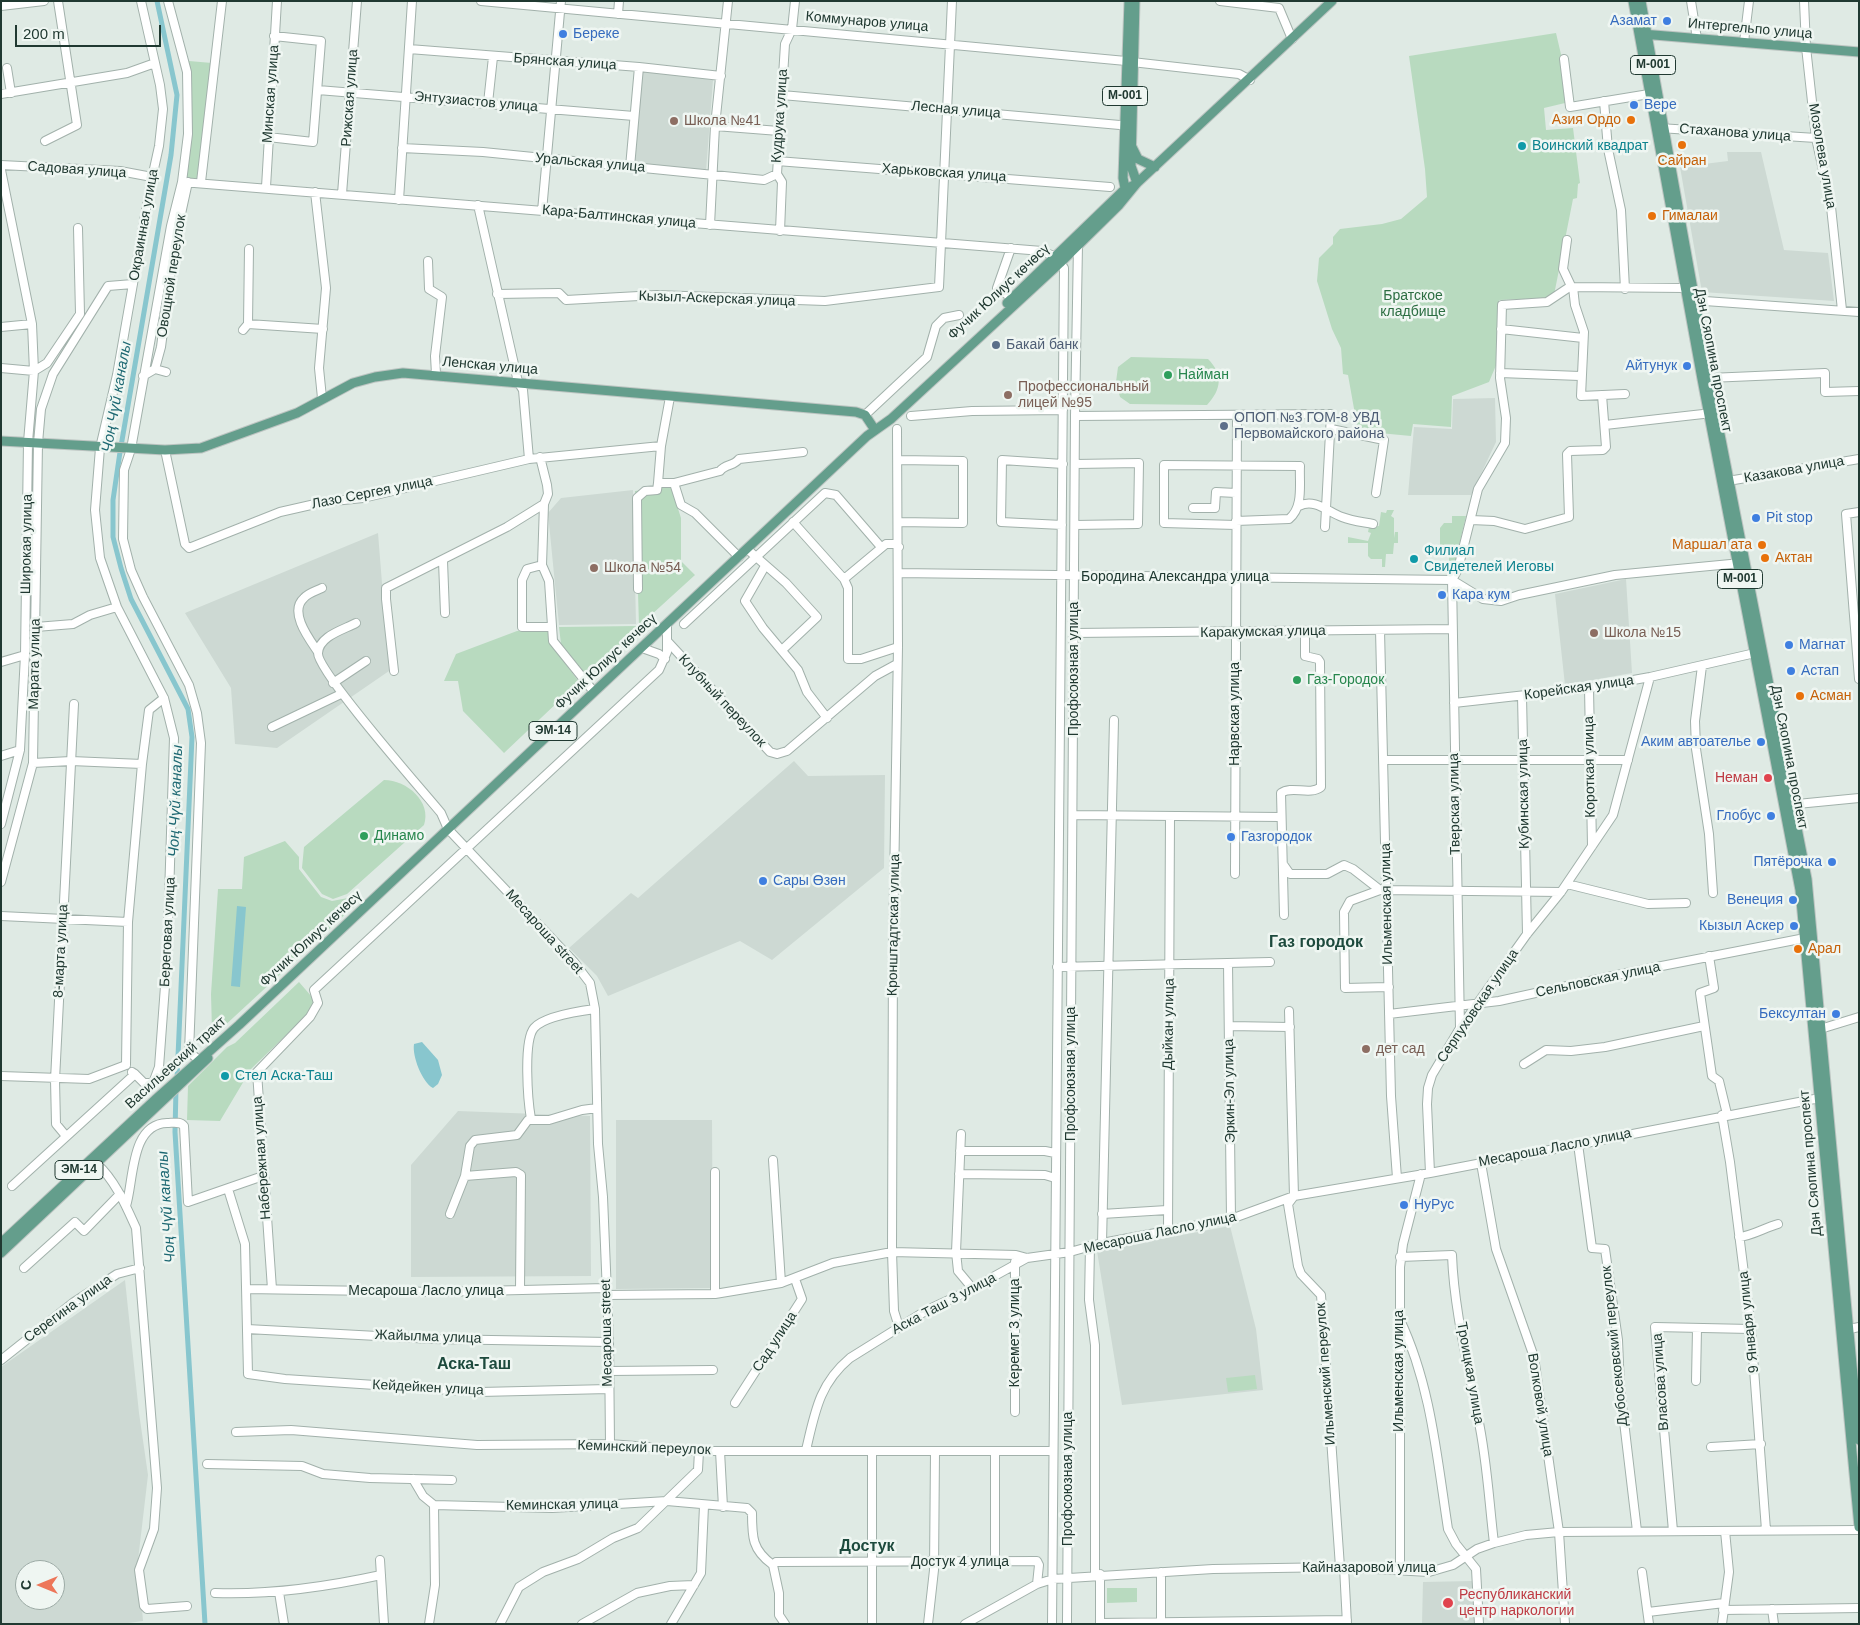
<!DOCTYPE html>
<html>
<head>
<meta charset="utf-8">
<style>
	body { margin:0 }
	#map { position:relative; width:1860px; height:1625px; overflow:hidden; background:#dfeae4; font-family:Arial,sans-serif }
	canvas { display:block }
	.frame { position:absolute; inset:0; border:2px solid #203931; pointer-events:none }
	.north { position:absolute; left:15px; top:1560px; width:50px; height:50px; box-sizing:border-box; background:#eff6f2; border:1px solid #9caaa5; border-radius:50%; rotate:270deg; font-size:14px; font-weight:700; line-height:20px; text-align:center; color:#203931 }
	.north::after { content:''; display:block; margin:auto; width:18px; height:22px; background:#ed7659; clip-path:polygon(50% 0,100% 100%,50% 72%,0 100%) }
	.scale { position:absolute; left:15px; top:25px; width:146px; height:22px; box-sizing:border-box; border:2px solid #203931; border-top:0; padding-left:6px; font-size:15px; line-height:18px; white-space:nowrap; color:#203931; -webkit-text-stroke:4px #eff6f2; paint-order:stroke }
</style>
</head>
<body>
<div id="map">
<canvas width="1860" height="1625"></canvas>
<div class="frame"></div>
<div class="north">С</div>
<div class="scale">200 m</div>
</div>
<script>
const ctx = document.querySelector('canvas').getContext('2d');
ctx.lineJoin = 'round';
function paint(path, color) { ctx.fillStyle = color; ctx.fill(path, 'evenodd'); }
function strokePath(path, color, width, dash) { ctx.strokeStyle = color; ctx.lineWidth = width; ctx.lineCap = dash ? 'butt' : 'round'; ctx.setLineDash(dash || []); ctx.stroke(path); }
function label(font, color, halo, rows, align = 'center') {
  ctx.font = font + ' Arial,sans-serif'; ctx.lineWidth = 5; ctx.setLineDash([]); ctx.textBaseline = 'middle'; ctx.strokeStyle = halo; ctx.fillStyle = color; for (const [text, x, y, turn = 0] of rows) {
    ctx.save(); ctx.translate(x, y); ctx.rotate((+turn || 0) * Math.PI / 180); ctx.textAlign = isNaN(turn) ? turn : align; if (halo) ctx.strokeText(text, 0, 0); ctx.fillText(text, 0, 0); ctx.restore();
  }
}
paint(new Path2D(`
	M643,71L713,80L706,171L633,162Z
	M1727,152H1761L1784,250L1828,253L1834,301L1702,292L1680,167L1728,161Z
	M1495,398L1496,442L1471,495H1408L1414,427L1452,429L1453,399Z
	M633,490L636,624L559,625L548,513L561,498Z
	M378,533L389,671L277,748L235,744L231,688L185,613Z
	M1626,579L1632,673L1565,685L1555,594Z
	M794,761L808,776L885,775L884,868L772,960L740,941L608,996L597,976L569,948L631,893L638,898Z
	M458,1111L590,1116L591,1276L411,1277V1165Z
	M616,1120H712L713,1288L616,1289Z
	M1230,1226L1256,1329L1263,1390L1122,1405L1097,1251Z
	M125,1280L139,1413L148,1475L138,1560L143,1621L121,1624H1V1367ZM25,1570H55V1600H25Z
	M1473,1581L1475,1624H1422L1423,1582Z`), '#cdd9d3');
paint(new Path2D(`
	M1556,33L1563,63L1565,103L1544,108L1546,130L1573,128L1580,183L1578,184L1577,198L1573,199L1554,295L1549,298L1499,300L1497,363L1489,382L1452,396L1451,427L1413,424L1411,436L1358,431L1348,375L1343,374L1341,348L1332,329L1317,281L1319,258L1333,244V237L1340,229L1382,224L1401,219L1427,197L1425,169L1409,56Z
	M189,61L212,63L199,179H185L191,134Z
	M1131,357L1208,359C1223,374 1222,389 1207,405L1130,404L1120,397L1116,382L1118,367Z
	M671,487L681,518V561L695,575L639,626L635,491Z
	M1387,510H1394L1391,516L1394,518V538L1395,532H1398V543H1394L1393,554H1386L1385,567H1382V559H1371L1368,556V543H1348V537L1368,541L1371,533L1368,532L1369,527L1379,526L1381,512L1386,513Z
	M1452,516H1466L1453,571L1440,572L1441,564L1449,563V557L1440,554L1444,548H1440V528L1444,523H1452Z
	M636,626L638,628L587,676L561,644L559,627Z
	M550,630V643L579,682L504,753L463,711L458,681H444L456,654L517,631Z
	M384,780C407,780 432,802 424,825L347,894L333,899L322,894L302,868L304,847Z
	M285,841L299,857V869L321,897L332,901L348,898L354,906L221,1029L212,1030L211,994L218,889H242L244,857Z
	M299,982L318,1004L251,1069L220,1121L187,1120L188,1086L227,1047L235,1043Z
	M1255,1375L1257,1389L1228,1392L1226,1378Z
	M1107,1588H1137V1602L1107,1603Z`), '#b8dabf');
paint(new Path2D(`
	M237,906L246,907L240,987L231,986Z
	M422,1042L438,1060L442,1075L438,1084L433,1088C422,1082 412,1056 414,1044Z`), '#88c6ce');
strokePath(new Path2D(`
	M157,1L177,95L171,155L120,452L113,500V537L121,568L131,599L188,709L192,737L177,1079
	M176,1088L175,1132L205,1624`), '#88c6ce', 5);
const minor = new Path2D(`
	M168,1L187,72L188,134L182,182L171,226L131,449L124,470L123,539L131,570L143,597L189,685L197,713L201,743L189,1052L199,1060
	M481,1L1126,61
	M1220,1L1279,8L1292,39
	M1691,1L1697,39
	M1804,1L1806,47L1816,138L1831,207L1842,310
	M1,6L44,1
	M618,14L619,1
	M1744,42L1749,1
	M409,49L639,67L721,76
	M1564,59L1570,107L1649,94
	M1132,62L1239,74L1250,80
	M7,68L11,93
	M318,90L634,116
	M1,94L127,73L155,63
	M782,95L1131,126
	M1604,101L1608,149L1621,210L1625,289
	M488,103L493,57
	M715,126L779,131
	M1659,128L1816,138
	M268,137L313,142L321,41L274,36
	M45,141L77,125L58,1
	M402,148L483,152L764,180L777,174
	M777,161L1110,187
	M1,165L120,171L152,177
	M630,167L639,67
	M1,170L32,324L34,371L28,442L25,655L20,750L1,824
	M182,182L1042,251L1056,257L1064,268L1052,1624
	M201,182L222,1
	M266,187L277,1
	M315,192L326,288L319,368L322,398
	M342,194L357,1
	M399,200L412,1
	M478,205L518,382L523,390L529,459
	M542,211L561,1
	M710,225L715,126L728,1
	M780,231L782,182L777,174L785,44L792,29L795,1
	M1567,240L1563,269L1571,286
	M1011,248L997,288L1012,298
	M428,261L429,289L442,297L435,356L436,374
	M497,294L559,293L566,300L657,295L825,301L939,287L952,1
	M1691,300L1859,312
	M248,324L323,329
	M1,327L32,324
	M1501,329L1583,338
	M243,330L248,324L249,249
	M1,368L34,371L47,363L80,314L78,228
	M155,369L161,347L174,246L188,182
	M1500,373L1580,376
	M143,376L155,369L166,372
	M1709,378L1825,373V392L1859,391
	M1625,394L1581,396L1584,332L1575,305L1573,287L1685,288
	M670,397L661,446L658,483H674L720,471C725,464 734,466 739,459L803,452
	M865,415L927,357L936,326L944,318L959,315
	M911,416L972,411L1063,410
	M1075,416L1331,414L1325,527
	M1605,425L1712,413
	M897,429L898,647L893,945L892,1252L894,1311L899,1327
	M1331,429L1384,440L1376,493
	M165,450L185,544L189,548L280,512L324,502L363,498L529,459L661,446
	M899,460L963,461V523L899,522
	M1728,481L1859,459
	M674,483L681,505L695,513L739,557
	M544,504L542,565L549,581L553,641L594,692
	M1299,506C1315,498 1328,512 1342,517C1352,521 1363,522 1373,524
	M1193,508H1215L1216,492L1236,493
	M1859,512L1846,514L1859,679
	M1471,520L1494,521L1525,529L1569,517L1567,454L1570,451L1603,450L1606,447L1602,395
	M1236,521L1289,519C1304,507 1299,483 1300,466L1164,465V523L1236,525
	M793,522L844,579L848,588V659H861L898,647
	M1062,525L1001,522L1002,460L1063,464
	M1075,525L1138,524L1139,463L1075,464
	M747,549L786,583L817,617L782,650
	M443,561L445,613
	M542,565L527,569L522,580V627H552
	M765,566L745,601L763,628L798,670L807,692L827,718
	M898,573L1452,580
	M844,579L886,544H895L899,547
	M1452,580L1483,599L1501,601L1519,595L1615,575L1741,563
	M638,589L637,498L645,491L657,490L658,483
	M117,607L100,558L95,510L100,448L117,375L150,187L159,146L163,109L160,85L141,1
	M356,623C343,630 319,636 318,653C317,671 422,790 441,813L448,829L574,962L590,983L595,1009L598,1144L603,1197L609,1342L610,1444
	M684,624L825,493L836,495L881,547
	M36,627L73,624L90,615L117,607L164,698L174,738L167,959L159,1067L153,1083H144L135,1074
	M1380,630L1391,1096L1397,1178
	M1074,633L1452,629
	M668,642L770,752L777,754L787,751L875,676L897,664
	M642,648L659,654L665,659
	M318,652C310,640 288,612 304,598C308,593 316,591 322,588
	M1,662L25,655
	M1702,666L1695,721L1696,749L1709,834L1713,893
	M394,671L386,599V588L507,527L544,504L548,494L547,485L540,457
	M333,683L366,661
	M1589,688L1592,846
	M1522,696L1527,934
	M1454,703L1589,688L1650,677L1755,653
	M272,727L341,694
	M1,756L20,750
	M1383,760H1628
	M33,763L71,761L142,764
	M1787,805L1859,798
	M1073,815L1280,817
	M1283,864L1290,874H1327L1344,865L1353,869L1380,890
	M1235,874L1237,415
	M1,882L33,763L38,443L41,409L53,374L108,286L133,284
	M1567,884L1648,904L1686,903
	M1284,915L1281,793C1292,785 1309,796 1321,787L1320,662L1318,659L1305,656V631
	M1,916L128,922
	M1709,956L1714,988L1700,993L1712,1076L1719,1081L1727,1114
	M1228,963L1231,1219
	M1057,967L1270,962
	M1389,987L1345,988L1344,912L1350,901L1380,890L1561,892
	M1289,1011L1294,1196L1288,1204L1298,1266L1301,1274L1321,1295L1340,1567
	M1389,1014L1499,1001L1631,972L1805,938
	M1229,1026L1290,1027
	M1460,1028L1452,580L1458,569L1478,489L1505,443L1506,418L1500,378L1502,305L1547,302L1571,286L1573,287
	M1817,1030L1859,1017
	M1524,1064L1546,1050L1571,1051L1605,1047L1704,1026
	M126,1065L128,922L142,764L149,710L164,698
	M1,1076L89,1079L126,1065
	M1722,1115L1730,1162L1751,1329L1766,1530
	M531,1119C528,1102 523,1041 534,1028C544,1016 580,1011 595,1009
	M961,1134L956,1252L958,1271L973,1289
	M66,1136L56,1124L55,1080L74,704
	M1578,1144L1592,1248L1605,1249L1618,1340L1620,1388L1637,1531
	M960,1151H1045L1055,1153
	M773,1160L781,1283
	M1481,1163L1496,1249L1534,1357L1559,1532L1565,1624
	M97,1164C115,1180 126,1206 136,1228L157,1488L154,1529L139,1570L144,1606L147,1609L187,1606
	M1430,1173L1427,1104L1428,1088L1432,1075L1460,1028L1527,934L1561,892L1613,815L1650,677
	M959,1174L1045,1175L1055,1178
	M465,1176L516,1172L521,1175L520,1290
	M12,1186L135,1074L132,1072
	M228,1189L245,1244L248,1374L285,1379L480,1392L609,1389
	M126,1206C134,1181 130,1124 167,1123C173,1123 180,1121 184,1126L188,1202L263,1176
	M450,1214L465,1176L470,1146L475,1140L517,1135L528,1120H549L582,1110L597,1108
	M1102,1214L1167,1210
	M1168,1231L1170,816
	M1739,1237C1752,1236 1764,1228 1778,1224
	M1102,1243L1114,720
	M1090,1246L1089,1300L1095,1345V1575
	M1400,1257L1452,1255C1454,1310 1468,1364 1478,1418C1487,1459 1489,1502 1494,1543
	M24,1268L75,1222L84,1231L120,1194
	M246,1289L438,1292L606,1288
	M272,1289L257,1072L310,1017L318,1003L314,990L659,670L667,652V624
	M715,1294V1172
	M607,1295L715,1294L781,1283L833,1263L892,1252L1016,1255L1027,1258L1070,1252L1102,1243L1231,1219L1294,1196L1430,1173L1825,1097
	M1400,1320C1431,1385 1437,1458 1448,1529L1456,1544L1476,1569L1479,1624
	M247,1329L433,1339L609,1342
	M1845,1330L1859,1327
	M1,1360L74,1302L117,1274L140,1268
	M609,1371L713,1370
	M1696,1381L1697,1329
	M735,1403L802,1299L795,1279
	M1015,1412V1262
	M236,1432L291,1430L477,1445L610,1444L699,1451H1053
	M1711,1447L1761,1444
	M806,1450C815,1412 819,1384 850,1358L927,1310L966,1292L1027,1258
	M720,1451L723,1507
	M872,1451V1624
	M207,1464L302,1466L323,1474L370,1478L452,1480
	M413,1479L423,1496L434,1505L552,1508L667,1501L747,1508L752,1513C752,1537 752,1550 773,1565
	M1673,1531L1655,1327L1751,1329
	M380,1560L384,1624
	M995,1562V1451
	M1344,1567L1347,1624
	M1400,1570V1267L1403,1244L1421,1174
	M1642,1572L1649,1624
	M279,1592L284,1624
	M215,1593C272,1595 326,1587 381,1575
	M1772,1609L1774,1624
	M1723,1610L1859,1608
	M1648,1612L1724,1603
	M1100,1623L1347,1620
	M429,1624L435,1585L434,1505
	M500,1624L519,1587L543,1572L578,1559L613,1538L638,1528L698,1470L699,1451
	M582,1624L637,1593L670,1586L694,1585
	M671,1624L701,1573L704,1506
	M785,1624L779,1615V1593L773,1565L776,1562L1037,1561L1039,1565L1037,1584
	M928,1624L934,1570L935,1452
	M965,1624L1037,1584L1053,1579L1213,1569L1340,1567L1429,1572L1453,1565L1477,1549L1494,1543L1526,1535L1559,1532L1859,1530
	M1067,1624L1075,416L1078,245
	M1100,1624V1574
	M1161,1624V1572
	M1722,1624L1729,1572L1725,1531`);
const major = new Path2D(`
	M1135,1L1131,166L1137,183
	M1633,1L1702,379L1800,890L1859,1527
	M1641,1L1709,378L1807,879L1859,1440
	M1642,34L1859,52
	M1132,147L1138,159L1155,167
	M1126,193L1123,178L1129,1
	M1007,303L1124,190L1134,185
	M1,441L165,450L201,448L297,413L353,383L375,377L403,373L856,412L865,415L875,430
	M1,1243L157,1098L239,1025L867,436L891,419L1060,263L1119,205L1137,183L1332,1
	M1,1253L208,1058`);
strokePath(minor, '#a2b1ab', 10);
strokePath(major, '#bcc4c1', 11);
strokePath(minor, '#fff', 8);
strokePath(major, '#649e8c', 9);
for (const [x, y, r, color] of [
	[1667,21,5,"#3f7fe0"],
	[563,34,5,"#3f7fe0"],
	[1634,105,5,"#3f7fe0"],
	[1631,120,5,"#e8710a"],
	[674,121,5,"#8d6e63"],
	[1682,145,5,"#e8710a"],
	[1522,146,5,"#0f9aa8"],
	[1652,216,5,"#e8710a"],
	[996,345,5,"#5c6f8a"],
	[1687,366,5,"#3f7fe0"],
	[1168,375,5,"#2e9e5b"],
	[1008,395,5,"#8d6e63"],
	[1224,426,5,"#5c6f8a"],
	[1756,518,5,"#3f7fe0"],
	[1762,545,5,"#e8710a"],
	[1765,558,5,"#e8710a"],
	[1414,559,5,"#0f9aa8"],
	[594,568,5,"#8d6e63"],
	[1442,595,5,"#3f7fe0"],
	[1594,633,5,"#8d6e63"],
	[1789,645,5,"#3f7fe0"],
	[1791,671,5,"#3f7fe0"],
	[1297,680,5,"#2e9e5b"],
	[1800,696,5,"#e8710a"],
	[1761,742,5,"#3f7fe0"],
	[1768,778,5,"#e0444e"],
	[1771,816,5,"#3f7fe0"],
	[364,836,5,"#2e9e5b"],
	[1231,837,5,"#3f7fe0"],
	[1832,862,5,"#3f7fe0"],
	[763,881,5,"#3f7fe0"],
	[1793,900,5,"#3f7fe0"],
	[1794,926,5,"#3f7fe0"],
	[1798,949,5,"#e8710a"],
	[1836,1014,5,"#3f7fe0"],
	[1366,1049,5,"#8d6e63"],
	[225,1076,5,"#0f9aa8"],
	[1404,1205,5,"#3f7fe0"],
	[1448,1603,6,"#e0444e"]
]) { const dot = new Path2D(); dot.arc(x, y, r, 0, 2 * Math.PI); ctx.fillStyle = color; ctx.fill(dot); strokePath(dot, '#eff6f2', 2); }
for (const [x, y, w] of [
	[1653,65,45],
	[1125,96,45],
	[1740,579,45],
	[553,731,48],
	[79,1170,48]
]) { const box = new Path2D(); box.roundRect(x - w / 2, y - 9.5, w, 19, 4); ctx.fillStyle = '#eff6f2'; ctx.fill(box); strokePath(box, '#203931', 1); }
label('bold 12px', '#203931', null, [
	["M-001",1653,65],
	["М-001",1125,96],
	["M-001",1740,579],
	["ЭМ-14",553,731],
	["ЭМ-14",79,1170]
]);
label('14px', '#366cbe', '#eff6f2', [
	["Азамат",1657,21,"right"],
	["Береке",573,34],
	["Вере",1644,105],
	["Айтунук",1677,366,"right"],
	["Pit stop",1766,518],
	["Кара кум",1452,595],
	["Магнат",1799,645],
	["Астап",1801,671],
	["Аким автоателье",1751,742,"right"],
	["Глобус",1761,816,"right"],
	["Газгородок",1241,837],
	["Пятёрочка",1822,862,"right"],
	["Сары Өзөн",773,881],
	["Венеция",1783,900,"right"],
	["Кызыл Аскер",1784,926,"right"],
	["Бексултан",1826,1014,"right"],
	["НуРус",1414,1205]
], 'left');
label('14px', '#203931', '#eff6f2', [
	["Коммунаров улица",867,22,5],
	["Интергельпо улица",1750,29,5],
	["Брянская улица",565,62,4],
	["Минская улица",271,94,-86],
	["Рижская улица",350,98,-86],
	["Энтузиастов улица",476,102,5],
	["Лесная улица",956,110,5],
	["Кудрука улица",780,116,-86],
	["Стаханова улица",1735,133,4],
	["Мозолева улица",1822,156,80],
	["Уральская улица",590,163,5],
	["Садовая улица",77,170,4],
	["Харьковская улица",944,173,4],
	["Кара-Балтинская улица",619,217,5],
	["Окраинная улица",144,225,-80],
	["Овощной переулок",172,276,-81],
	["Фучик Юлиус көчөсү",999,292,-43],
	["Кызыл-Аскерская улица",717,299,2],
	["Дэн Сяопина проспект",1713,360,79],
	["Ленская улица",490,366,5],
	["Казакова улица",1794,470,-10],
	["Лазо Сергея улица",372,493,-11],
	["Широкая улица",27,544,-89],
	["Бородина Александра улица",1175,577],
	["Каракумская улица",1263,632,-1],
	["Фучик Юлиус көчөсү",606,662,-43],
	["Марата улица",35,664,-89],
	["Профсоюзная улица",1074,669,-90],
	["Корейская улица",1579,688,-8],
	["Клубный переулок",722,701,47],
	["Нарвская улица",1235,714,-90],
	["Дэн Сяопина проспект",1789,757,79],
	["Короткая улица",1590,767,-91],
	["Кубинская улица",1524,794,-91],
	["Тверская улица",1455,804,-91],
	["Ильменская улица",1387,904,-91],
	["Кронштадтская улица",894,925,-89],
	["Береговая улица",168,932,-87],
	["Месароша street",544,932,48],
	["Фучик Юлиус көчөсү",311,939,-43],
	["8-марта улица",61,951,-87],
	["Сельповская улица",1598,980,-12],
	["Серпуховская улица",1478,1006,-56],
	["Дыйкан улица",1169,1024,-89],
	["Васильевский тракт",176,1063,-42],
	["Профсоюзная улица",1071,1074,-90],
	["Эркин-Эл улица",1230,1091,-91],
	["Месароша Ласло улица",1555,1148,-11],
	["Набережная улица",262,1158,-94],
	["Дэн Сяопина проспект",1811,1163,-95],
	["Месароша Ласло улица",1160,1233,-12],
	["Месароша Ласло улица",426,1291],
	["Аска Таш 3 улица",944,1304,-28],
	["Серегина улица",68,1309,-36],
	["9 Января улица",1749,1322,-96],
	["Месароша street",607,1333,-91],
	["Керемет 3 улица",1015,1333,-90],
	["Жайылма улица",428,1337,2],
	["Сад улица",775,1342,-57],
	["Дубосековский переулок",1615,1346,-96],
	["Ильменская улица",1399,1371,-90],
	["Троицкая улица",1470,1373,80],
	["Ильменский переулок",1326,1374,-94],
	["Власова улица",1661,1382,-94],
	["Кейдейкен улица",428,1388,3],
	["Волковой улица",1540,1405,81],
	["Кеминский переулок",644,1448,2],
	["Профсоюзная улица",1068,1479,-90],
	["Кеминская улица",562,1505,-1],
	["Достук 4 улица",960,1562],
	["Кайназаровой улица",1369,1568]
]);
label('14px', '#c56008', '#eff6f2', [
	["Азия Ордо",1621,120,"right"],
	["Сайран",1682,161,"center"],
	["Гималаи",1662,216],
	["Маршал ата",1752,545,"right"],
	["Актан",1775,558],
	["Асман",1810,696],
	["Арал",1808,949]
], 'left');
label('14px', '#785e54', '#eff6f2', [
	["Школа №41",684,121],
	["Профессиональный",1018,387],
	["лицей №95",1018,403],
	["Школа №54",604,568],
	["Школа №15",1604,633],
	["дет сад",1376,1049]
], 'left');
label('14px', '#0d838f', '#eff6f2', [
	["Воинский квадрат",1532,146],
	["Филиал",1424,551],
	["Свидетелей Иеговы",1424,567],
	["Стел Аска-Таш",235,1076]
], 'left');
label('14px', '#2c6e42', '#eff6f2', [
	["Братское",1413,296],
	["кладбище",1413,312]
]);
label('14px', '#4e5e75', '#eff6f2', [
	["Бакай банк",1006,345],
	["ОПОП №3 ГОМ-8 УВД",1234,418],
	["Первомайского района",1234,434]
], 'left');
label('14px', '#27864d', '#eff6f2', [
	["Найман",1178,375],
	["Газ-Городок",1307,680],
	["Динамо",374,836]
], 'left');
label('14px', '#be3a42', '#eff6f2', [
	["Неман",1758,778],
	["Республиканский",1459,1595,"left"],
	["центр наркологии",1459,1611,"left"]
], 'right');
label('italic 15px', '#1d6872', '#eff6f2', [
	["Чоң Чүй каналы",117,397,-80],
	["Чоң Чүй каналы",176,801,-88],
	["Чоң Чүй каналы",167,1207,-94]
]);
label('bold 16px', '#1d4a3d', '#eff6f2', [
	["Газ городок",1316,943],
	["Аска-Таш",474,1365],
	["Достук",867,1547]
]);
</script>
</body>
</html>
